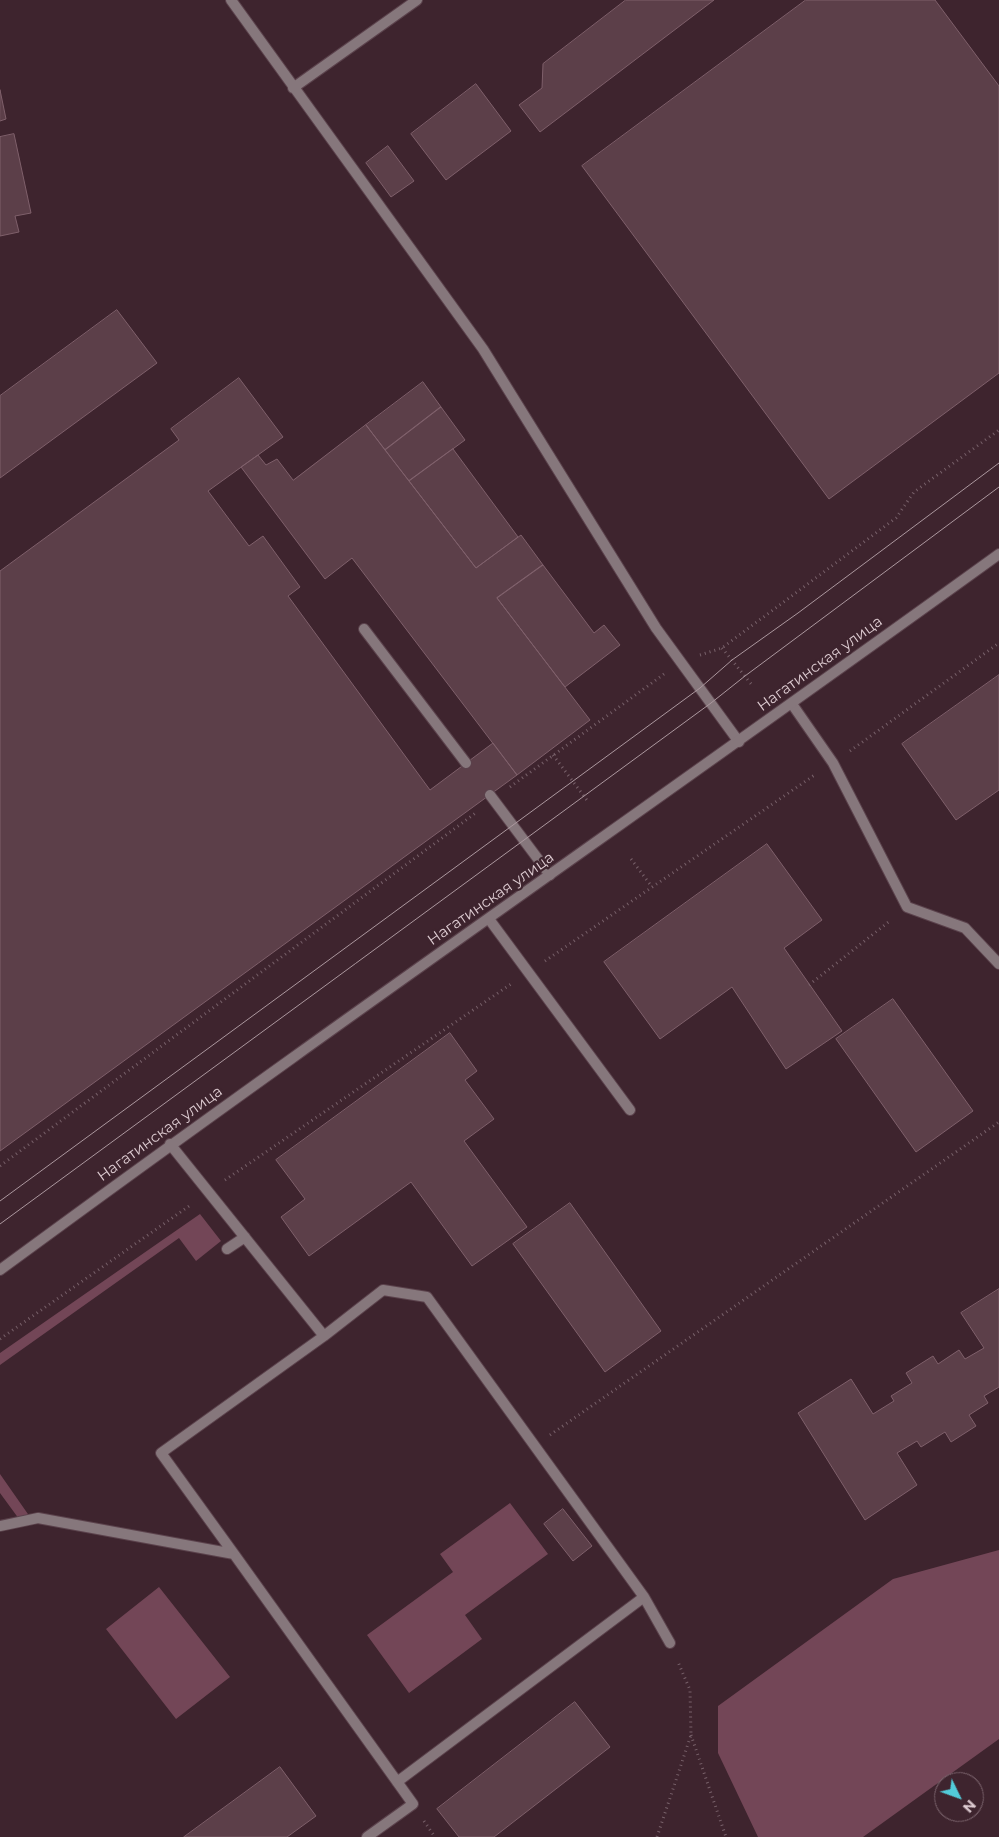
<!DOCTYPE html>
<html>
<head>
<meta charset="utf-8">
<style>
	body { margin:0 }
	#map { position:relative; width:999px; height:1837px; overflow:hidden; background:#3e242e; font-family:Montserrat,sans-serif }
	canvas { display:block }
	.north { position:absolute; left:934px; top:1772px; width:50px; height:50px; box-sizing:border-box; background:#3e242e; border:1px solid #7e6770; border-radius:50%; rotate:132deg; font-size:14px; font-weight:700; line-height:20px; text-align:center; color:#deccd2 }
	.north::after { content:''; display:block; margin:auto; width:18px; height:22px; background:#52cbd9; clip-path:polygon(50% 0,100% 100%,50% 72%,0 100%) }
</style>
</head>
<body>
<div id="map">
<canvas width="999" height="1837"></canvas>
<div class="north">N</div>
</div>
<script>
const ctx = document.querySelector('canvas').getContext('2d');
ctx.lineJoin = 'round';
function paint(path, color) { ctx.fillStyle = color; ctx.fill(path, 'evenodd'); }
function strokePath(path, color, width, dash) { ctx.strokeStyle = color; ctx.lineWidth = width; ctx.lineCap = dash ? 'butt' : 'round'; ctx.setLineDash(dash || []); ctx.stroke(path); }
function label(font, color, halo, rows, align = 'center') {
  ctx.font = font + ' Montserrat,sans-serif'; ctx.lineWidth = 4.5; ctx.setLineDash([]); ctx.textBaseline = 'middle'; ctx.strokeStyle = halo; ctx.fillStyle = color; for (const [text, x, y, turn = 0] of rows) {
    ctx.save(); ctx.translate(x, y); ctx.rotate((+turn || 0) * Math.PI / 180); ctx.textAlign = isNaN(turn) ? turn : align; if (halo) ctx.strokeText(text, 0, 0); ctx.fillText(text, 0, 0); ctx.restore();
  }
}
paint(new Path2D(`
	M200,1214L221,1241L196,1261L179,1238L0,1365V1353Z
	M0,1474L30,1517L19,1519L0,1493Z
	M510,1503L548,1554L465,1615L482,1639L409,1693L367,1635L453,1572L440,1554Z
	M999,1550V1739L863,1837H758L718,1753V1706L893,1579Z
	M159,1587L230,1677L176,1719L106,1629Z`), '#734657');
const building = new Path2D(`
	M626,0H714L540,132L519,105L542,88L543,64Z
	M806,0H935L999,86V373L829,499L582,166Z
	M476,84L511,131L446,180L411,134Z
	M0,90L6,119L0,121Z
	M14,134L31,213L15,216L19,232L0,236V137Z
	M388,146L414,181L391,197L366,163Z
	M117,310L157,363L0,478V396Z
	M239,378L283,437L208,491L249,546L263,536L300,587L288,596L430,790L493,743L517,775L0,1151V571L179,440L171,429Z
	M423,382L441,407L385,450L366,425Z
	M441,407L465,440L409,481L385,450Z
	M366,425L476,568L521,535L543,565L497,598L590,720L517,775L352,558L325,579L241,467L258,455L266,465L277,459L293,480Z
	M453,449L518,537L476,568L409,481Z
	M543,565L594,633L604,625L620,645L565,687L497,598Z
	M999,675V790L956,820L902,744Z
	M767,844L822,920L784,948L842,1031L786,1069L732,987L660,1039L604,962Z
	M893,999L973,1111L916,1152L836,1039Z
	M450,1033L477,1071L465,1080L494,1119L464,1141L527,1227L472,1266L411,1182L309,1256L281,1217L305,1199L276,1160Z
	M570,1203L661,1331L605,1372L513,1244Z
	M999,1289V1387L984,1396L988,1403L969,1415L976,1426L951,1442L945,1432L921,1447L917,1441L897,1453L917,1485L865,1520L798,1413L851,1379L873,1414L894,1401L891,1396L912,1383L906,1373L933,1356L938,1364L959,1350L965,1359L984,1348L961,1313Z
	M563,1509L592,1546L573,1561L544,1524Z
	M575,1702L610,1747L494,1837H459L437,1809Z
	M280,1767L316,1816L287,1837H184Z`);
paint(building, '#5c3f49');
strokePath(building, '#7f606b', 1);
const service = new Path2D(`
	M231,0L483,349L656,628L739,742
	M293,88L417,0
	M364,629L466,763
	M792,704L833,763L907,907L965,928L999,964
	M490,795L550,875
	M489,919L630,1110
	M227,1249L245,1237
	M324,1336L383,1290L427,1297L644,1597L670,1643
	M0,1526L38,1518L234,1554L161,1453L324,1336L170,1144
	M234,1554L413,1804L367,1837
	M397,1782L644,1597`);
const tertiary = new Path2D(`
	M0,1270C330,1027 667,794 999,554`);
strokePath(service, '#5b424c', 12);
strokePath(tertiary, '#5b424c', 12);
strokePath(new Path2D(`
	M722,648L752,685
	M700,655L722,648L896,518L914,492L999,430
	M850,751L999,643
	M553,755L589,803
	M510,787L664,674
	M631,859L652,887
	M545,961L816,774
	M809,985L891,920
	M0,1166L477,812
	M225,1180L511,984
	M0,1339L192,1204
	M550,1435L999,1122
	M691,1735L726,1837
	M424,1821L435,1837
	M657,1837L691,1735L690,1690L678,1662`), '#78616a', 3, [1, 4]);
strokePath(service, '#86777c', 10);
strokePath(tertiary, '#86777c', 10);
strokePath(new Path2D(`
	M0,1201L700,688L732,660L798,613L999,463
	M0,1224L711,703L745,676L999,487`), '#ac989f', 1);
label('15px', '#deccd2', '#3e242e', [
	["Нагатинская улица",820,664,-36],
	["Нагатинская улица",491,899,-35],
	["Нагатинская улица",160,1134,-36]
]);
</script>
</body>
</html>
